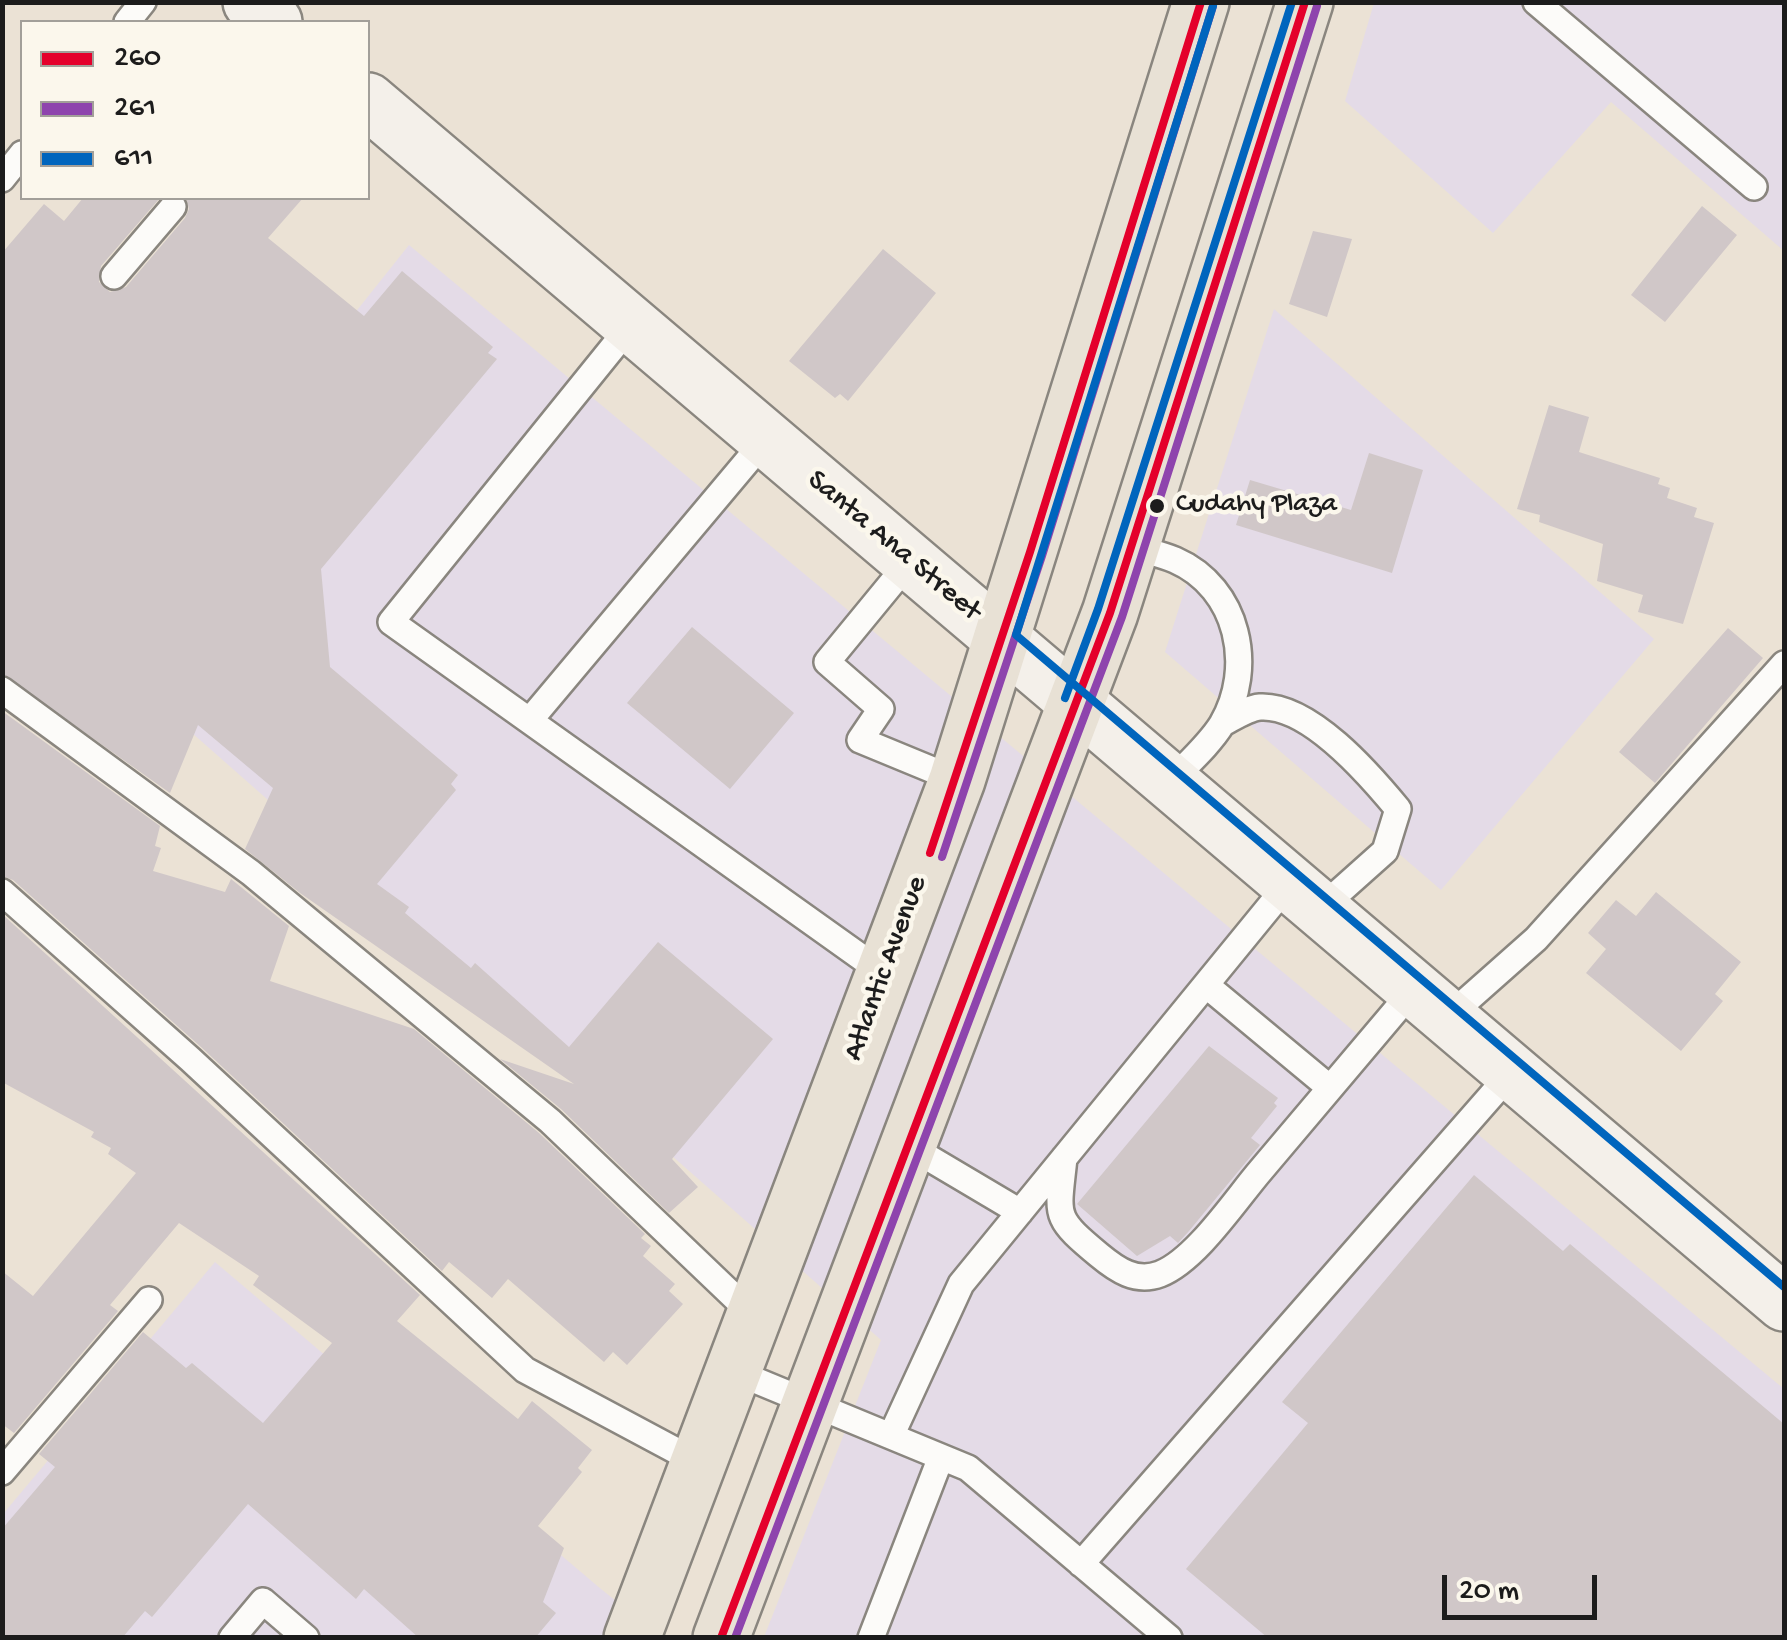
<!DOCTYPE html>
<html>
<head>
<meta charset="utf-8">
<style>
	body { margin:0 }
	#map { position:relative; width:1787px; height:1640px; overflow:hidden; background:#ebe2d5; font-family:"Gochi Hand",sans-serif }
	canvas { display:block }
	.frame { position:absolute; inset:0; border:5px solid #1c1c1c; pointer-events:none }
	.legend { position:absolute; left:20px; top:20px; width:350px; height:180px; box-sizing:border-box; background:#fbf7ec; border:2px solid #a29f99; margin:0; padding:12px 18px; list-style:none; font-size:30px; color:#1c1c1c }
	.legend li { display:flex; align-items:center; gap:20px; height:50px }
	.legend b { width:50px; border:2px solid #a29f99 }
	.scale { position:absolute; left:1442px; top:1575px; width:155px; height:45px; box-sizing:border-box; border:5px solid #1c1c1c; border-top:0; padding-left:12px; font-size:30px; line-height:35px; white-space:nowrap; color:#1c1c1c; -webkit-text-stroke:8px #fbf7ec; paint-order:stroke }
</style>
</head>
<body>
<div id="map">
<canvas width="1787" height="1640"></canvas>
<div class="frame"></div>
<ul class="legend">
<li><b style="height:12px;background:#e4002b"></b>260</li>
<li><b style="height:12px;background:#8e44ad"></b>261</li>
<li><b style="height:12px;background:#0065bd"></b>611</li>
</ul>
<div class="scale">20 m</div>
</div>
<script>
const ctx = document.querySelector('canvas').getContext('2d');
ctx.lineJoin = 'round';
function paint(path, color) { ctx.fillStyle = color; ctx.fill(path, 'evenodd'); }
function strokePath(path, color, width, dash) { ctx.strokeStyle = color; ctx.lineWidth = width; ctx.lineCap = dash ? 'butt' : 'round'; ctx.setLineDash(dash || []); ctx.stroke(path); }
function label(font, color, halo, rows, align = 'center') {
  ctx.font = font + ' "Gochi Hand",sans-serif'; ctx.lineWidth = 9; ctx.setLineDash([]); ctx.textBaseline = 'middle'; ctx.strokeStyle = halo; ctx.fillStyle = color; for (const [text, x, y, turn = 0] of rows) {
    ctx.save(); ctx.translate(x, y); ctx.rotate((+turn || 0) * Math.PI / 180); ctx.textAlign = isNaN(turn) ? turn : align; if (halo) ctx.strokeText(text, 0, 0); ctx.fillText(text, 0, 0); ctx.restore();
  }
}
paint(new Path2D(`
	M1374,3H1784V251L1611,102L1493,233L1345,101Z
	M409,245L1784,1389V1637H764L881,1340L91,644Z
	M1274,309L1654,639L1441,890L1165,652Z
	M215,1262L601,1589L661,1637L3,1638V1514Z`), '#e4dbe7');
paint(new Path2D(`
	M83,198H160L101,266L99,282L110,292L126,287L185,218L189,209L186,198H303L268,238L364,316L402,271L493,347L488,353L497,359L321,569L330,667L458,775L451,784L456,790L377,884L409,907L405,913L471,968L475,963L569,1047L658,942L773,1039L672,1159L698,1187L669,1213L561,1109L500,1059L574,1084L300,893L245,849L273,788L198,725L170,793L2,674V253L44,204L64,221Z
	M1702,206L1737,235L1665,322L1631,295Z
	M1313,231L1352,239L1327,317L1289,304Z
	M883,249L936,293L848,401L840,394L835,398L789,361Z
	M1549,405L1589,417L1579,452L1660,478L1658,484L1670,488L1667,498L1697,508L1694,517L1714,523L1683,624L1638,612L1643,595L1597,581L1603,544L1539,522L1540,515L1517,509Z
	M1369,453L1423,470L1392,573L1236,525L1250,480L1351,510Z
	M692,627L794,713L730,789L627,703Z
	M1728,628L1763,658L1655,783L1619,752Z
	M2,711L160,826L155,846L161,848L153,871L225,892L231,879L289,926L270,981L414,1029L539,1133L645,1234L641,1238L651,1246L643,1256L675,1284L669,1291L683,1304L627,1365L613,1352L604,1362L508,1279L492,1298L449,1262L442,1271L201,1047L13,880L2,876Z
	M1656,892L1741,962L1715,994L1723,1001L1681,1051L1586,973L1606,949L1588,933L1616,900L1636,916Z
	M2,914L420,1295L397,1321L518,1419L532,1401L592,1450L578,1468L582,1472L538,1526L564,1548L543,1602L556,1613L535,1638H419L364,1589L356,1599L248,1504L152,1617L145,1611L122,1638H2V1529L55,1467L39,1454L143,1332L186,1368L192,1363L263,1423L332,1343L253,1285L259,1276L179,1223L110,1305L118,1311L14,1433L2,1424V1271L33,1296L136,1173L108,1154L111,1148L91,1137L94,1132L2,1082Z
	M1209,1046L1278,1098L1274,1103L1277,1106L1251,1138L1260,1145L1189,1231L1178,1243L1170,1236L1137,1256L1077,1204Z
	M1474,1175L1563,1251L1570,1244L1784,1424V1638H1268L1186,1569L1308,1423L1282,1402Z`), '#d0c7c8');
const lane = new Path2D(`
	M1536,2L1754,187
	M127,22L143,2
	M2,179L22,154
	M114,276L173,207
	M631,325L391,622L886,975
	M1130,546C1145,551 1161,554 1175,560C1239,588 1255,668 1222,724C1209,745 1187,764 1170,782
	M910,561L827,662L881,709L860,740L957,780
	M2,690L251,873L550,1121L751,1313
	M530,720L766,439
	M1223,723C1233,718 1248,708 1260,707C1309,704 1370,775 1398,809L1385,851L1320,909
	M2,892L190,1059L525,1370L699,1463
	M1206,985L1330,1088
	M1448,1017L1536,939L1784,664
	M907,1145L1020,1212
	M1064,1158C1058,1217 1052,1216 1099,1255C1117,1270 1136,1283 1160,1274C1196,1260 1236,1199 1261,1170C1312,1109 1363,1049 1414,989
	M733,1371L968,1468L1169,1638
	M891,1436L961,1284L1289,883
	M2,1472L149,1300
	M1081,1564L1512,1072
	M232,1638L263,1601L306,1638
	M871,1638L941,1457`);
const secondary = new Path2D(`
	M251,2L274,22
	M368,101L1784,1303`);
const primary = new Path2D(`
	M632,1638L957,780L1201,2
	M721,1638L1110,613L1305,2`);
strokePath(lane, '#8a867f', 30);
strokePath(secondary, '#8a867f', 60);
strokePath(primary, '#8a867f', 60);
strokePath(lane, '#fcfbf9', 25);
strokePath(secondary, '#f4f0ea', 55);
strokePath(primary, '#e8e1d5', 55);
strokePath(new Path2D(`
	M930,853L1030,552L1201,2
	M721,1638L1110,613L1305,2`), '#e4002b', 8);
strokePath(new Path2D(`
	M942,857L1042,556L1213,6
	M735,1638L1122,617L1317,6`), '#8e44ad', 8);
strokePath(new Path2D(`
	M1213,6L1016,635L1784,1287
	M1065,698L1098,609L1292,2`), '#0065bd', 8);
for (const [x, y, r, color] of [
	[1157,506,9,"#1c1c1c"]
]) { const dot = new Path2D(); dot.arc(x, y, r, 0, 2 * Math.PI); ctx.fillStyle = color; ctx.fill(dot); strokePath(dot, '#fbf7ec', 4); }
label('28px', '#1c1c1c', '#fbf7ec', [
	["Cudahy Plaza",1176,506]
], 'left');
label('30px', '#1c1c1c', '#fbf7ec', [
	["Santa Ana Street",893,547,40],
	["Atlantic Avenue",887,969,-70]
]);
</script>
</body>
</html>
